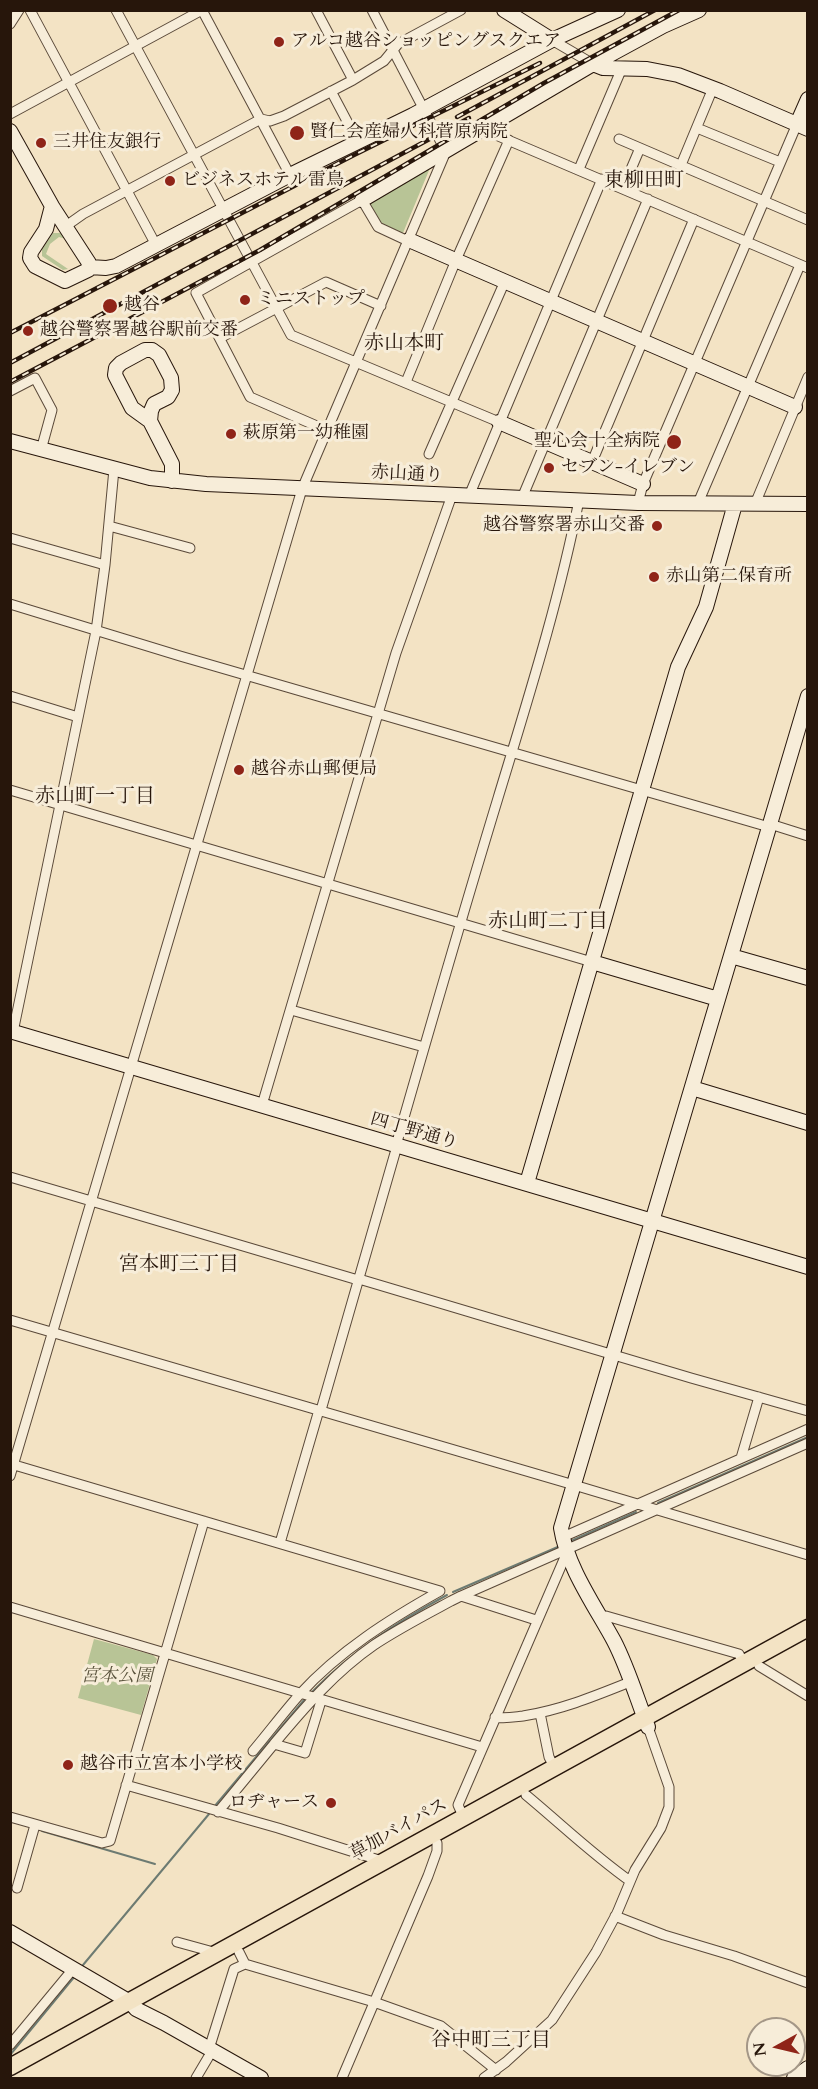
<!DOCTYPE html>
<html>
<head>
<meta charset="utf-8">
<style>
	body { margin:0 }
	#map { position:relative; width:818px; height:2089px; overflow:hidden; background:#f3e3c4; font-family:Cardo,serif }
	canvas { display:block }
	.frame { position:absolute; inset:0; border:12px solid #27160b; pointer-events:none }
	.north { position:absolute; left:746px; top:2017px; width:60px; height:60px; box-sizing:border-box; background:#f7edd9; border:2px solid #a49787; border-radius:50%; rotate:262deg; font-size:16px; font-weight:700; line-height:24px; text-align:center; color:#27160b }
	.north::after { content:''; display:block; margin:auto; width:21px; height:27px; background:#8f2418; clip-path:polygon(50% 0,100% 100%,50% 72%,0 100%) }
</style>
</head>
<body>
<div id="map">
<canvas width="818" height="2089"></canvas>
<div class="frame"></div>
<div class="north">N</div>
</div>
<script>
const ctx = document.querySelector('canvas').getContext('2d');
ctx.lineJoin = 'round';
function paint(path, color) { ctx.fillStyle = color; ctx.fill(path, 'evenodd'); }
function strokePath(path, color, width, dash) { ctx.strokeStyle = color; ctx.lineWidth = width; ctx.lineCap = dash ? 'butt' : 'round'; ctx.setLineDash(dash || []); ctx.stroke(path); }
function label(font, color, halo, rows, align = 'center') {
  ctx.font = font + ' Cardo,"Noto Serif JP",serif'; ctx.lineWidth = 6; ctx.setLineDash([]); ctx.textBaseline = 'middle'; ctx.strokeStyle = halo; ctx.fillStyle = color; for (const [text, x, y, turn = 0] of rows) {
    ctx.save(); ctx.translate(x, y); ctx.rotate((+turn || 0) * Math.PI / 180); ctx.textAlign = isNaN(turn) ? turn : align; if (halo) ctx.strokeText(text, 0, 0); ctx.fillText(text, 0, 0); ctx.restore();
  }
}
paint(new Path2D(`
	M428,166L430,168L403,233L381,224L370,204L371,199Z
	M53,233H63L66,239L59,237L50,244L46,254L68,269L63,270L42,256V249Z
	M94,1639L153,1655L157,1659L141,1715L78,1698Z`), '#b8c496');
strokePath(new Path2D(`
	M658,1503L808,1437
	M573,1540L636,1512
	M453,1592L560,1546
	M312,1692C352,1651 397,1622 447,1595
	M214,1807L304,1700
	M42,1831L155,1864
	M83,1965L209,1814
	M10,2055L75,1976`), '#6d7b72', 2);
const street = new Path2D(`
	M30,10L156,245
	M116,10L291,335L499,422
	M202,10L290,175
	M316,10L353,80
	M372,10L445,150
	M10,24L19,10
	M552,40L593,64
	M331,91L358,142
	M10,114L202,10
	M487,126L489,132L808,268
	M697,128L780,162
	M619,139L808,220
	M681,165L713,88
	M579,169L622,68
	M623,188L640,148
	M66,226L83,214L261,119L270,121L284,116L353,80L384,61L398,44L461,10
	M220,338L326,282L381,306
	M406,382L456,260L509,140
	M10,391L35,378L52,410L41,450
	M326,430L250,397L196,293L362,200L378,227L408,241
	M429,454L505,281
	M592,462L694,219
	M469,496L602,179
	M522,498L648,199
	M638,503L643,484L797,124
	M698,503L800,265
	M755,504L808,377
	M109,526L190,548
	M10,538L105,565
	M10,604L180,656L769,827
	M10,696L78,717
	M10,790L592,962
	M770,824L808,836
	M291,1010L424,1047
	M13,1032L96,631L105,565L114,469
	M262,1105L396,653L452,495
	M10,1177L358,1280
	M359,1279L691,1378L808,1411
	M10,1320L574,1485L808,1555
	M321,1410L397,1146V1142C430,1027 463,913 498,798C528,699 559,601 579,500
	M741,1458L759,1397
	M11,1464L440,1591C390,1619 339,1651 300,1694C284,1712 269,1732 253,1751
	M10,1476L302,489L444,156L442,152
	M563,1537L808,1429
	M280,1543L319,1410
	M461,1596L808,1443
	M10,1607L482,1747
	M601,1619L606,1616L739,1654L744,1664
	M759,1666L808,1696
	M540,1713L549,1757L554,1767
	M495,1717C504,1719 514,1717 523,1716C561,1710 595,1696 630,1682
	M274,1744C304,1708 335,1672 374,1645C398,1629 425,1615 451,1601L461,1596L536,1620
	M126,1785L278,1828L382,1861
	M526,1795C561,1824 593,1855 630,1881
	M218,1812L274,1744L305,1753L321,1701
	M463,1816L458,1805L568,1550
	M10,1817L102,1843L110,1841L204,1521
	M17,1888L35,1825
	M615,1916L664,1935L734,1956L808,1983
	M177,1942L217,1953
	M245,1964L374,2002L441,2026L496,2070
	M10,2045L73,1969
	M209,2049L234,1969L245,1964L239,1952
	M196,2078L212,2051
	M342,2078L428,1876L437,1851V1843
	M484,2078L506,2062L552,2020L596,1952L617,1913L635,1870L661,1828L669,1807V1787L648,1727`);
const secondary = new Path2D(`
	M504,10L552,40
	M593,64L603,68L647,69L678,75L720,91L808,129
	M797,124L808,99
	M10,131L52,206L89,263L88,270L65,281L35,266L30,258L31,252L46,229L52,206
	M362,200L593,64L663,26L699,10
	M409,240L795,407
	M89,267L106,268L116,266L290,175L413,115L552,40L618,10
	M150,421L132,408L115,375L116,368L121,363L145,350H152L159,355L171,378L172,390L168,397L154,404L151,411L150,421L172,464V481
	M499,422L643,484
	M10,441L150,478L206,484L638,503L808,504
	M731,956L808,978
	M592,962L718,999
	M10,1031L808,1267
	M692,1088L808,1123
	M527,1183L678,667L706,607L735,504
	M648,1727C637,1699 628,1668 614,1641C595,1606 567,1567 561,1528L808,696
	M10,1932L130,2002L136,2009L164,2023L261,2078
	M794,2078L808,2068`);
const highway = new Path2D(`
	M10,2067L808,1628`);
strokePath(street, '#5a4939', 11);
strokePath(secondary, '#27160b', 16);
strokePath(highway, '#27160b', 19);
strokePath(street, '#f7edd9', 9);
strokePath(secondary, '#f7edd9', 14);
strokePath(highway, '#f3e3c4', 16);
const rail = new Path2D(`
	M457,117L655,10
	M10,333L354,155L540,63
	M10,363L469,118
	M10,382L260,250L544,83L679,10`);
strokePath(rail, '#27160b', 4.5);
strokePath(rail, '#f7edd9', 2, [7]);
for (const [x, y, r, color] of [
	[279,42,6,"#8f2418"],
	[297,133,8,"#8f2418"],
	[41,143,6,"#8f2418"],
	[170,181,6,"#8f2418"],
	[245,300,6,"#8f2418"],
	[110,306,8,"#8f2418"],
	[28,331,6,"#8f2418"],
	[231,434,6,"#8f2418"],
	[674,442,8,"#8f2418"],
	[549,468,6,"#8f2418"],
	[657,526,6,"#8f2418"],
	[654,577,6,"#8f2418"],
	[239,770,6,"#8f2418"],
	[68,1765,6,"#8f2418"],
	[331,1803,6,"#8f2418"]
]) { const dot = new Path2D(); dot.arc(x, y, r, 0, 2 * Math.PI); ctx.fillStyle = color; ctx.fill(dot); strokePath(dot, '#f7edd9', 2); }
label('18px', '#27160b', '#f7edd9', [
	["アルコ越谷ショッピングスクエア",291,42],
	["賢仁会産婦人科菅原病院",310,133],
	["三井住友銀行",53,143],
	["ビジネスホテル雷鳥",182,181],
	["ミニストップ",257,300],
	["越谷",124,306],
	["越谷警察署越谷駅前交番",40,331],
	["萩原第一幼稚園",243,434],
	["聖心会十全病院",660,442,"right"],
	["セブン-イレブン",561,468],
	["越谷警察署赤山交番",645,526,"right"],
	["赤山第二保育所",666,577],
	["越谷赤山郵便局",251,770],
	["越谷市立宮本小学校",80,1765],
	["ロヂャース",319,1803,"right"]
], 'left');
label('18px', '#27160b', '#f7edd9', [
	["赤山通り",407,475,3],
	["四丁野通り",414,1132,16],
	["草加バイパス",399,1830,-29]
]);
label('italic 18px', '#5a533c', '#f7edd9', [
	["宮本公園",117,1677]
]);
label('20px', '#27160b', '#f7edd9', [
	["東柳田町",644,181],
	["赤山本町",404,344],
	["赤山町一丁目",95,797],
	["赤山町二丁目",548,922],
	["宮本町三丁目",179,1265],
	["谷中町三丁目",491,2041]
]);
</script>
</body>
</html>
